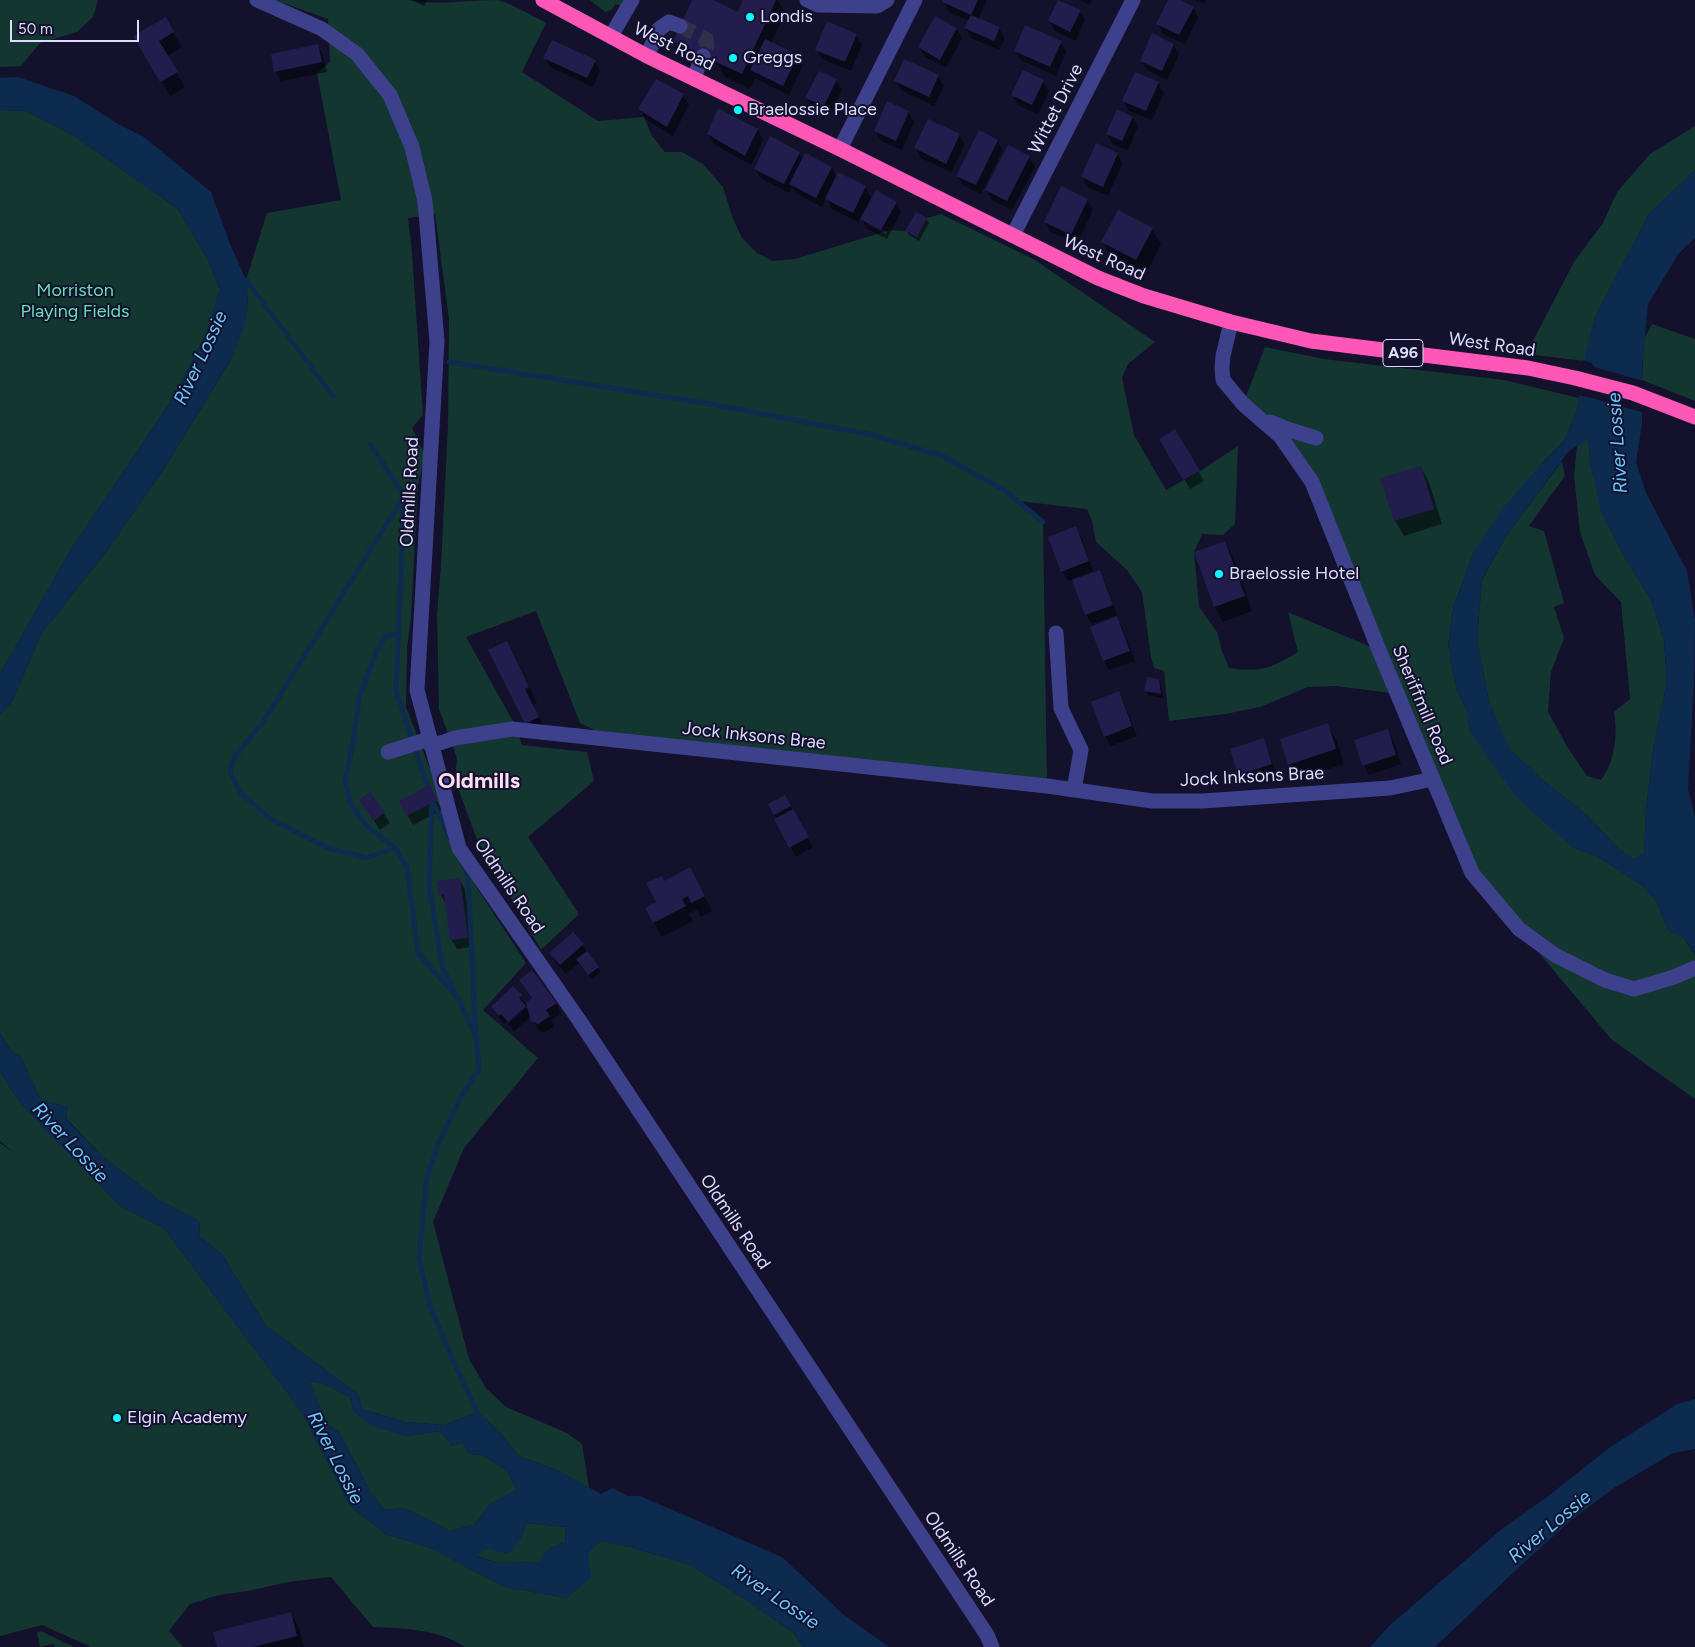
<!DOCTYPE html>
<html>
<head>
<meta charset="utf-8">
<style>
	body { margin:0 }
	#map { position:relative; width:1695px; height:1647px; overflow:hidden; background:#13112c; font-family:Figtree,sans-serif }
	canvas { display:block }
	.scale { position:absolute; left:10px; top:20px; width:129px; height:22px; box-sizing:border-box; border:2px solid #dddcff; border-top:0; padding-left:6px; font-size:15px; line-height:18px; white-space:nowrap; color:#dddcff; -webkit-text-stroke:4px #13112c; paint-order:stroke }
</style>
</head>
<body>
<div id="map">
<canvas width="1695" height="1647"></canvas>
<div class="scale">50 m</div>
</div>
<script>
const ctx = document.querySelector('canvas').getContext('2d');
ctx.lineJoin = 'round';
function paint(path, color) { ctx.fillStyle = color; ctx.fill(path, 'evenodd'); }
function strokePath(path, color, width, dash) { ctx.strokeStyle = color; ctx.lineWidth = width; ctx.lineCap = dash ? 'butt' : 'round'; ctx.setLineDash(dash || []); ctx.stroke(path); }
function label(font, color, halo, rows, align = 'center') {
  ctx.font = font + ' Figtree,sans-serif'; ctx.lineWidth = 4; ctx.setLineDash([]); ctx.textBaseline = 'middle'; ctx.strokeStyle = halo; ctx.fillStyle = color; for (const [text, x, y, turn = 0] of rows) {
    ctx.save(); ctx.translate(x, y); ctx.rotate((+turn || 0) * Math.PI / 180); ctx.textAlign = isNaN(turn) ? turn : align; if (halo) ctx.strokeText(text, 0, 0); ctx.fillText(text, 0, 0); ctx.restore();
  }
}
paint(new Path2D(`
	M0,0H98L93,17L77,32L40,43L21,66L0,67Z
	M275,0H408C436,6 468,0 497,0C508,2 535,17 546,23L522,72L598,121L644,117L652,136L665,152H682L703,164L723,187L733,219L742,238L757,253L773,261L795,259L890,230L905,231L917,237L927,218L941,214L1035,260L1155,342L1128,364L1122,378L1134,435L1166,490L1200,471L1238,446L1235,524L1223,535L1202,534L1194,552L1199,607L1217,632L1222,651L1229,668C1262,673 1270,668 1298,652L1288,612L1378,650L1312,482L1243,404L1265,347L1324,359L1504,380L1579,398L1576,413L1565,440L1542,463L1473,554L1454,605L1448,645L1457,691L1467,710L1470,732L1572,847L1597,856L1643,886L1657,902L1668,930L1684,938L1695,955V1099L1612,1040L1472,873L1398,694L1336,686L1308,687L1260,707L1225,714L1169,721L1164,671L1154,668L1151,657L1142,592L1127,570L1096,542L1092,521L1087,509L1018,501L1043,522L1047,786L615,740L580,723L536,611L466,637L514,723L522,745L587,752L594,781L528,837L579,914L541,950L476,837L455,780L457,758L439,709L437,615L441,565L448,425L449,319L435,214L408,218L412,253L423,415L412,428L425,455L418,485L411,617L407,649L406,707L475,885L526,963L483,1010L538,1058L464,1148L433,1222L469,1359L486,1388L506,1407L567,1433L582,1444L589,1488L559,1471L519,1456L498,1430L477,1412L445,1425L405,1422L362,1409L358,1394L266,1326L222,1254L200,1237L199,1221L159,1200L103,1157L66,1118L68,1107L41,1100L20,1056L12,1052L0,1033V715L13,700L41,634L103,556L164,469L230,361L248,305L246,280L267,213L341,200L317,73L330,62L328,19Z
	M590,0H623L621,6L616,4L611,10L605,12Z
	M0,110L26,111L73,135L178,209L208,260L220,289L207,332L173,398L70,551L0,674Z
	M1695,126V170L1649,214L1595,317L1585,361L1526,354L1574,262L1603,223L1617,192L1650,154Z
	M1652,324L1695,339V401L1642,380L1644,339Z
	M1588,437L1591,466L1602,512L1620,549L1651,600L1664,640L1667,683L1654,744L1646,809L1644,854L1632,859L1617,847L1588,816L1545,782L1508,748L1489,701L1477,640L1482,580L1506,536L1562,461L1565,476L1529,526L1544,531L1564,603L1554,607L1564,638L1551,672L1548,712L1568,748L1587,776L1601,780C1615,761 1618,735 1614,712L1630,699L1621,602L1595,575L1580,532L1574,475L1577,446Z
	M0,1071L18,1100L119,1205L164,1228L301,1411L350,1506L386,1534L433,1549L505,1587L567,1598L588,1552L600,1541L631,1547L690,1565L745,1599L794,1633L803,1647H465C438,1629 403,1628 373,1627L331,1577L288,1582L248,1591L219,1595L190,1604L169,1631L183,1647H91L42,1625L0,1636V1143L13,1152L0,1141Z
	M308,1381L325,1384L350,1397L354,1412L405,1436L440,1431L453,1446L463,1442L468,1454L483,1455L507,1471L517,1490L490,1504L474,1525L449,1531L421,1516L403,1508L385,1510L371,1493L339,1432L328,1425Z
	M526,1523L566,1527L565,1542L550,1548L539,1562L498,1563L476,1556L487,1548L521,1539Z
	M41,1631L74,1647H55L53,1644L40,1647L37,1633Z`), '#143631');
paint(new Path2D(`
	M18,77L74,96L118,124L144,137L211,192L230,244L246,280L248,305L245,325L231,359L164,469L103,556L41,634L13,700L0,715V674L70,551L173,398L207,332L220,289L208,260L178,209L73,135L26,111L0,110V78Z
	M1695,170V238L1679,253L1648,304L1642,369V424L1636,462L1646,493L1687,571L1695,620L1694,684L1688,789L1695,817V953L1684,938L1668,930L1657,902L1643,886L1597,856L1572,847L1516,797L1470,732L1467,710L1457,691L1448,645L1454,605L1473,554L1502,509L1542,463L1565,440L1576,413L1586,352L1595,317L1649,214ZM1588,438L1591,466L1601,512L1620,549L1651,600L1664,640L1667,683L1654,744L1646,809L1644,853L1632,859L1617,847L1588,816L1545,782L1509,748L1489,701L1477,640L1482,579L1506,536L1568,452Z
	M0,1033L12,1052L20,1056L41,1100L68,1107L66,1119L103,1157L159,1200L199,1221L200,1237L222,1254L266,1326L358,1394L362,1409L405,1422L445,1425L477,1412L498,1430L519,1456L559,1471L601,1494L613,1488L628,1496H640L782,1557L844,1615L889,1647H803L794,1633L745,1599L690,1565L631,1547L600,1541L588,1552L591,1578L567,1598L505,1587L433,1549L386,1534L350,1506L301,1411L164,1228L119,1205L43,1128L18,1100L0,1071ZM309,1381L325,1384L350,1397L354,1412L372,1426L405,1436L440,1431L453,1446L463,1442L468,1454L483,1455L507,1471L517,1490L490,1504L474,1525L449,1531L421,1516L403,1508L385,1510L371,1493L339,1432L328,1425ZM526,1523L566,1527L565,1542L550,1548L538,1562L498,1563L477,1557L487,1548L508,1554L521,1539Z
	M1695,1399V1449L1673,1453L1614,1488L1570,1521L1516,1570L1435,1647H1370L1390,1625L1503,1528L1547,1497L1609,1448L1677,1404Z`), '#0d2b4f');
paint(new Path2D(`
	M1583,360L1592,363L1594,367L1644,381L1645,413L1588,397L1577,395Z`), '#13112c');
paint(new Path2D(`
	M411,0H427L424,6Z
	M694,0H710L738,15L745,0H778L785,13L771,43L797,56L803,65L789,95L757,79L756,77L750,89L725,77L719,66L677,46L674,42Z
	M945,0H987L978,20L999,28L1005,38L999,50L971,38L966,28L969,21L949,12L944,2Z
	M1080,0H1092L1090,5Z
	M1169,0H1177L1193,8L1198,17L1185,44L1163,34L1158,24Z
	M1195,0H1206L1204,4Z
	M1080,11L1085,20L1076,41L1055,31L1049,21Z
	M165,19L182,47L167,56L185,87L170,96L135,37Z
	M957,29L962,38L946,68L925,57L919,47Z
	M856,35L862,45L851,71L822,59L817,50Z
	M1061,42L1066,52L1056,76L1021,60L1015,51Z
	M1173,45L1179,54L1167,80L1147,70L1141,61Z
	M318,46L323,55L327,72L281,81L276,72L272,55Z
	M545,58L595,61L600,71L593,87L550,67Z
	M938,76L944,86L934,106L901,90L895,81Z
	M836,80L842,90L829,115L812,107L807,98Z
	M1043,81L1049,91L1038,114L1018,105L1013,95Z
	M1158,83L1164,93L1152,120L1129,111L1124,101Z
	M683,95L689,105L673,136L645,119L640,109Z
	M908,112L914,122L902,150L881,141L875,131Z
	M1133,118L1138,127L1128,150L1113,144L1107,134Z
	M758,130L763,140L751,165L714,144L708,134Z
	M959,135L965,145L951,172L921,158L915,148Z
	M997,141L1003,150L981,194L963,185L958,176Z
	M799,153L803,160L832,168L837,177L865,187L872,199L896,202L901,212L887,239L867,229L861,217L858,222L832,209L826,199L822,207L796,193L792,187L789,193L761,178L755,169ZM868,222L887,232L886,234L868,225Z
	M1117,154L1123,163L1108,196L1088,187L1082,177Z
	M1029,157L1035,167L1012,210L992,200L986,190Z
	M1087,200L1093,209L1077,244L1051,232L1045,222Z
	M926,219L929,223L919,241L909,235L907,231Z
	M1152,229L1161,244L1145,275L1111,257L1103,242Z
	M1175,431L1204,481L1190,489L1161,439Z
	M1421,468L1429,482L1442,524L1404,536L1395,521Z
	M1075,528L1081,537L1093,571L1068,581L1062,571Z
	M1225,542L1233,557L1252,611L1223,622L1215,607L1196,553Z
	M1099,572L1105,581L1117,615L1092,624L1086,614Z
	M1117,618L1122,627L1135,661L1109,670L1104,661Z
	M515,657L537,703L533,705L547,733L527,724Z
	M1159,681L1161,685L1163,698L1148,695L1146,691Z
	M1118,693L1124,703L1137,736L1111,746L1105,736Z
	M1327,725L1336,739L1344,764L1298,779L1290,764Z
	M1387,731L1393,740L1401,764L1369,775L1364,765Z
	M1263,740L1268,749L1276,774L1245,784L1240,774Z
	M429,786L442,810L413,825L400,802Z
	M370,793L390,823L380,830L360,800Z
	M785,796L813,847L796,857L769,804Z
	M460,880L465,889L472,947L457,949L451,939L446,904L440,894Z
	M664,882L698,884L712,911L701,917L697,910L689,914L693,921L662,937L654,922L657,903Z
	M582,945L601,972L592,979L579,963L566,974L556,963L551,954Z
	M520,980L556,1003L561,1013L551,1020L554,1026L544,1033L538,1030L531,1016L514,1031L508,1024L526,1008L530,1015L528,1004L504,1024L492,1008L513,988L526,1004L533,999Z
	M291,1614L299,1628L304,1647H219Z`), '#0007');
strokePath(new Path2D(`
	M246,280L333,396
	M449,362L711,404L873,435L942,456L1003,489L1043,522
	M371,445L404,496L396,691L432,800L450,838
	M399,633L385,637L377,650L359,698L354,738L345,780L351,805L368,827L395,848L407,867L418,953L457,997
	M432,801L429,884L442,966L475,1034
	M395,848L366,858L326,847L269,818L239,791L230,771L234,758L265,719L404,496
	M461,861L468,876L476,1037L479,1070L461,1097L437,1146L426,1182L419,1258L430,1306L448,1349L477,1412`), '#0d2b4f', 5);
paint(new Path2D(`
	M692,0H713L738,12L743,0H776L742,74L673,42Z
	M943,0H978L971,15L1000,27L994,41L964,28L971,15L942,2Z
	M1058,0L1081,10L1070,32L1048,21Z
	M1168,0H1180L1194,7L1179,35L1156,24Z
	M935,16L957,28L940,60L918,47Z
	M166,17L174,32L159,41L178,72L160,82L133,36Z
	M827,21L857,34L845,62L815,50Z
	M1025,25L1062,41L1050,67L1014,51Z
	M1152,33L1174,44L1162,71L1140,61Z
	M765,39L798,55L783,86L750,70Z
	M552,40L596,60L587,78L543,58Z
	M318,44L322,62L274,72L271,54Z
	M904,59L939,75L929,97L894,81Z
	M1023,70L1044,80L1032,105L1011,95Z
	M819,71L837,79L824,106L805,98Z
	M1135,72L1159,82L1146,111L1122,101Z
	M656,79L684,94L667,127L638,109Z
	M887,101L909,111L896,141L874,131Z
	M718,108L758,129L745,156L707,134Z
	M1117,109L1133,117L1122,141L1106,134Z
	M928,119L960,134L946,164L914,148Z
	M979,130L998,140L976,185L956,176Z
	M770,136L800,152L784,184L754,169Z
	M1096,143L1118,153L1103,187L1081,177Z
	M1008,145L1030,156L1007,201L985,190Z
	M805,153L832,167L816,198L789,184Z
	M838,172L866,186L853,213L825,199Z
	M1061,186L1088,199L1071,235L1044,222Z
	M876,190L897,202L881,230L860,219Z
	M1118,210L1153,228L1136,260L1101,242Z
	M916,212L927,218L917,237L905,231Z
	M1175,429L1200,471L1183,480L1159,439Z
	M1421,466L1434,509L1394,521L1380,478Z
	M1076,526L1089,561L1061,572L1048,537Z
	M1225,541L1245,596L1214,607L1194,552Z
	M1100,570L1113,605L1085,615L1072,580Z
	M1117,616L1130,651L1103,661L1090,627Z
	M507,641L529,687L525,689L539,717L525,724L488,650Z
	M1147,677L1159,679L1161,694L1144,691Z
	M1119,691L1132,726L1104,737L1091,702Z
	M1328,723L1336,749L1288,765L1280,739Z
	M1388,729L1396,755L1362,766L1354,740Z
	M1264,738L1272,764L1238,775L1230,749Z
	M430,785L438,800L406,816L399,801Z
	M370,792L385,812L374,821L359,800Z
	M785,795L791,806L774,815L768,804Z
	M793,809L809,837L789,848L774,819Z
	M690,867L705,896L691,903L688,896L682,899L686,906L653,923L645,908L656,902L646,883L662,876L664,881Z
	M460,878L468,938L450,940L444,894L439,895L437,881Z
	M573,932L584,944L560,965L549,953Z
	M587,951L599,967L588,975L576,959Z
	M532,970L557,1003L546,1010L550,1016L538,1024L531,1021L526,1003L532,998L519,980Z
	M513,986L522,995L519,998L526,1006L508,1022L501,1014L499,1016L491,1007Z
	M291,1612L297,1636L253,1647H217L213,1632Z`), '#221d4d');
strokePath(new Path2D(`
	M680,26L706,39L707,46L703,56`), '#312f4c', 15, [15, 8]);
strokePath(new Path2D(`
	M257,0L322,29L357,54L390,95L412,147L425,201L437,341L417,690L459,848L579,1020L987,1635L992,1647
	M807,0L818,5L877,6L887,0
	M611,36L632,0
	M647,56L659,29L669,22L680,26
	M694,77L703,56
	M840,149L915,0
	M1013,235L1133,0
	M1231,322L1223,356L1222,368L1223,380L1243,404L1280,436L1312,482L1379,650L1472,873L1519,929L1555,955L1605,980L1634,989L1674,977L1695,968
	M1270,422L1290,430L1316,438
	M1056,633L1061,708L1081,750L1074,790
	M431,746L455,738L512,729L1047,786L1152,801H1203L1390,788L1433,779
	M388,752L429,739`), '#3d418b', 15);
strokePath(new Path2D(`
	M543,0L647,56L840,149L1098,278L1144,296L1231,322L1311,341L1528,368L1575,378L1633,393L1695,417`), '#ff57b7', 15);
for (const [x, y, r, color] of [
	[750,17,5,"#08fdff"],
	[733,58,5,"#08fdff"],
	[738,110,5,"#08fdff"],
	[1219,574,5,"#08fdff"],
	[117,1418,5,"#08fdff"]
]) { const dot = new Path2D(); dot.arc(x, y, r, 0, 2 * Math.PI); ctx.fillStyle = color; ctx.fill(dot); strokePath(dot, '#13112c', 2); }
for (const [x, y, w] of [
	[1403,353,40]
]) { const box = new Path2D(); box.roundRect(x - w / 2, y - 13.5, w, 27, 4); ctx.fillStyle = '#13112c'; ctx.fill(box); strokePath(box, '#dddcff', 1); }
label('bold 16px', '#dddcff', null, [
	["A96",1403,353]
]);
label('18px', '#dddcff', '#13112c', [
	["Londis",760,17],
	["Greggs",743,58],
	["Braelossie Place",748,110],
	["Braelossie Hotel",1229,574],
	["Elgin Academy",127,1418]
], 'left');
label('18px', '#dddcff', '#13112c', [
	["West Road",674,47,26],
	["Wittet Drive",1056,109,-63],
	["West Road",1104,258,24],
	["West Road",1492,345,8],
	["Oldmills Road",410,492,-87],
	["Sheriffmill Road",1422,705,67],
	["Jock Inksons Brae",754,736,6],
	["Jock Inksons Brae",1252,777,-3],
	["Oldmills Road",509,886,56],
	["Oldmills Road",735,1222,56],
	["Oldmills Road",959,1559,56]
]);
label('18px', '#66e1b7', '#13112c', [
	["Morriston",75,291],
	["Playing Fields",75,312]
]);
label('italic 19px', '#6ac8ff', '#13112c', [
	["River Lossie",201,358,-65],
	["River Lossie",1618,443,-94],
	["River Lossie",70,1143,47],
	["River Lossie",335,1458,63],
	["River Lossie",1550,1527,-40],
	["River Lossie",775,1597,34]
]);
label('bold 22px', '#ffdef6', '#13112c', [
	["Oldmills",479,782]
]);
</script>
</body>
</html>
